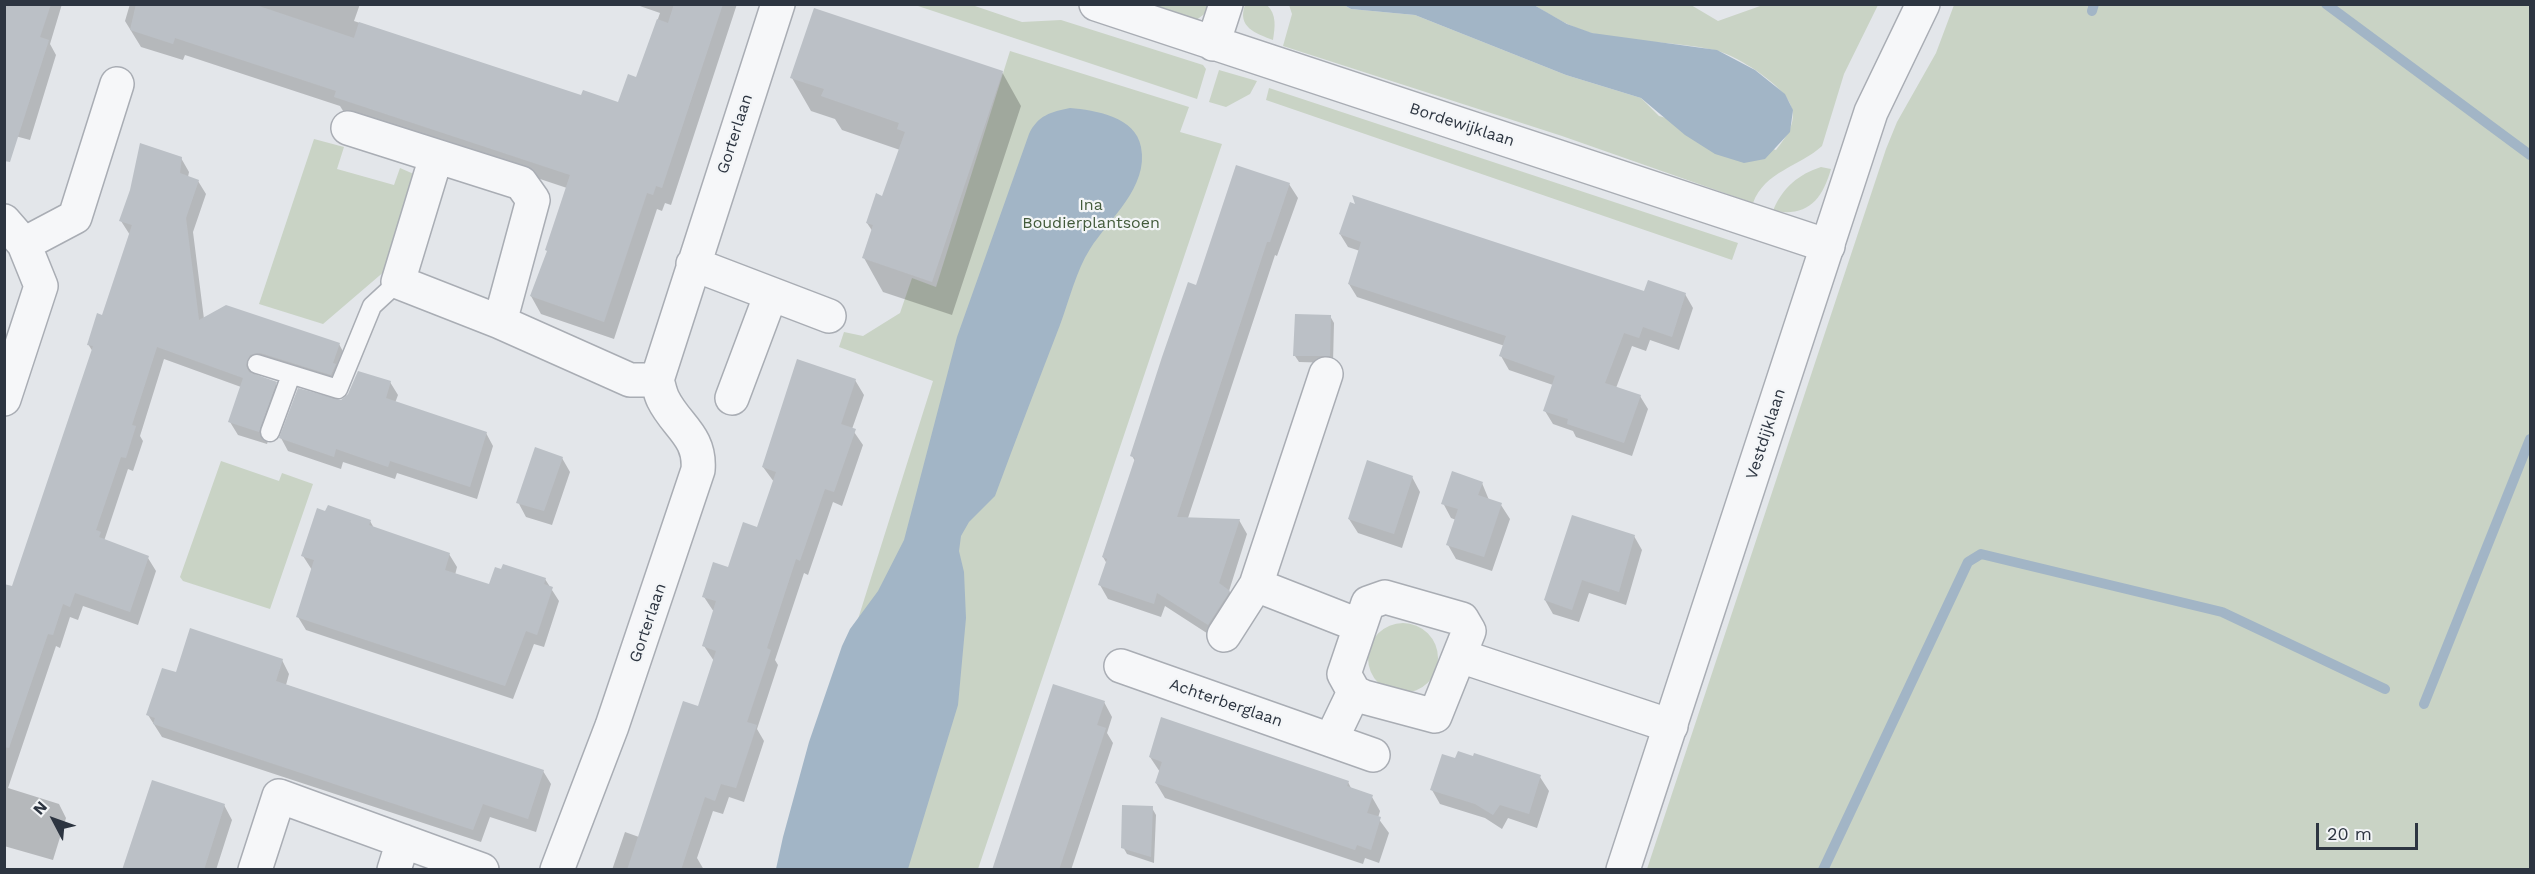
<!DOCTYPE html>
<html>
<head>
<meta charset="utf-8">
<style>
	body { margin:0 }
	#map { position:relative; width:2535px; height:874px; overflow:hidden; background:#e3e6ea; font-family:"Work Sans",sans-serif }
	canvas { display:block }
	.frame { position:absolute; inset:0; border:6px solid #2d3541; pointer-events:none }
	.north { position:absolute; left:24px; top:790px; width:60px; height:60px; -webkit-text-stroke:4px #f3f5f7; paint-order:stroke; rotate:311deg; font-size:16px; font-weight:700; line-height:24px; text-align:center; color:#2d3541 }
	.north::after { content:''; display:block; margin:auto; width:21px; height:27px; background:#2d3541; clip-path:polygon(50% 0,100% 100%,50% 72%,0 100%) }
	.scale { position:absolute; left:2316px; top:823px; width:102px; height:27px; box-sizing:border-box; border:3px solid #2d3541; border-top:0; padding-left:8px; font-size:18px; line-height:21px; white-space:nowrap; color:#2d3541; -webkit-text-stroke:4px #f3f5f7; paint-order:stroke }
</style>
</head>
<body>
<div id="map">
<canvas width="2535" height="874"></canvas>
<div class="frame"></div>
<div class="north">N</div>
<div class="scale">20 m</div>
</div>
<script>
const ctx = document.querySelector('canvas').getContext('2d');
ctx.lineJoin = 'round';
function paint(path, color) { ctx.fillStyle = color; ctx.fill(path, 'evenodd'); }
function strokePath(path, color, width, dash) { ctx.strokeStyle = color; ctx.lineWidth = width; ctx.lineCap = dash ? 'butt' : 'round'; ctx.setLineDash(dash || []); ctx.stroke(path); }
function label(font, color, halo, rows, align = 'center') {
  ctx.font = font + ' "Work Sans",sans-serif'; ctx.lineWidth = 4.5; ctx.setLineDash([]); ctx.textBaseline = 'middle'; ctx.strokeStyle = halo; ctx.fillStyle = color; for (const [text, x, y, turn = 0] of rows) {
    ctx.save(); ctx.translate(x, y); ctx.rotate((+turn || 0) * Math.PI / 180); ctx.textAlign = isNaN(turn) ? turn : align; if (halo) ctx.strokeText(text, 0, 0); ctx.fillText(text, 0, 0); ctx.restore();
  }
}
paint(new Path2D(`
	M915,5H972L1022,22L1061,20L1203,65L1206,69L1197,99Z
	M1144,5H1211L1207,12L1195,21Z
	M1245,5H1267C1277,15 1275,27 1273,40C1255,33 1237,27 1245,5Z
	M1289,5H1344L1351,9L1415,15L1566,75L1641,98L1659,116L1776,150C1785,138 1796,125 1792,109C1788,87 1735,54 1714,50C1674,41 1631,43 1591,33C1570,27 1552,16 1534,5H1691L1718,21L1763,5H1878L1844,74L1822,146C1799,167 1765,171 1753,203L1562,136L1283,46L1292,14Z
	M1954,5H2530V869H1647L1886,149L1897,122L1936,53Z
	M1010,51L1189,107L1180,132L1222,144L978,869L779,870L933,381L839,347L844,332L863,336L900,313L912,278L936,287Z
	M1219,70L1257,81L1250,94L1226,107L1209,102Z
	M1269,88L1738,243L1732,260L1266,100Z
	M314,139L344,147L337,169L394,185L400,168L416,175L386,270L323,324L259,304Z
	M1821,167L1831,169C1822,200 1808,217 1773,211C1782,188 1799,174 1821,167Z
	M221,461L279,481L282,473L313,484L270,609L183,581L180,577Z
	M1368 658a35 35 0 1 1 70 0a35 35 0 1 1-70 0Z`), '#c9d3c5');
paint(new Path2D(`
	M1344,5H1534L1567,24L1592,33L1717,50L1755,70L1785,94L1793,110L1790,132L1765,159L1744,163L1715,154L1685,135L1641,98L1566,75L1415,15L1351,9Z
	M1070,108C1095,110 1136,117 1141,147C1149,187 1109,219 1090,249C1076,271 1069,301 1060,325C1038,382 1016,439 995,496L969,522L961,536L959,551L964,572L966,618L958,705L908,869H776L783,837L809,742L842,646L850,629L878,591L904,540L957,337L1029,134C1038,115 1051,112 1070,108Z`), '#a2b5c6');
paint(new Path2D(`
	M4,4H62L50,44L56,55L30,140L4,133Z
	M130,4H360L354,21L582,97L619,104L637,79L660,13L634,4H737L671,205L665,203L662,211L657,209L614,339L541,314L531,296L548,252L567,188L345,114L340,106L185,55L183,60L141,47L125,21Z
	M1002,72L1021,106L952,315L883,292L864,258L873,232L867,223L883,197L900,150L842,130L835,119L811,111L792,78Z
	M181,158L189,172L188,177L198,181L206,194L193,232L204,319L339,344L346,357L339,388L257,369L255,376L275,383L283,397L267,444L238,435L230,422L241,387L164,359L140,436L143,441L133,471L128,469L104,541L148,558L156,571L138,625L83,606L78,620L70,617L60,648L56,646L8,788L59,804L66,818L53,860L4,846V597L13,588L93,352L88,344L103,317L130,235L121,221Z
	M1289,184L1298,198L1277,256L1275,255L1188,518L1239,520L1247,534L1229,591L1237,606L1216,639L1165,606L1161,617L1108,599L1100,585L1107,564L1103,557L1135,461L1132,456L1197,287Z
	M1340,234L1645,293L1685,294L1693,308L1679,350L1650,340L1646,351L1632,346L1616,388L1640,396L1648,409L1632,456L1576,437L1573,431L1553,424L1545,411L1553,385L1509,370L1501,356L1505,346L1357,297L1349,284L1360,251L1348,247Z
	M1330,316L1334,323L1333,363L1299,362L1295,356Z
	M855,380L864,395L852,429L863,445L842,506L833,502L808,575L804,573L775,660L778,665L757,729L764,741L744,802L729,797L723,814L713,811L697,858L704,870H612L625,832L639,837L699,708L714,661L704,646L714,612L704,597L729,569L758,529L774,482L763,467Z
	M390,382L398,395L395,403L486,433L493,446L477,499L397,473L395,479L343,462L341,469L288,451L281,438L341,402Z
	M562,458L570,472L552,525L526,517L518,502Z
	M1412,477L1420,492L1402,548L1358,533L1349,519Z
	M1482,483L1489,500L1501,505L1510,519L1492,571L1456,559L1448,545L1456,520L1451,518L1443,503Z
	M370,521L374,528L449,554L457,567L455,575L490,586L545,579L559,601L544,647L534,644L513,699L306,630L298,617L312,570L303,556Z
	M1634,536L1642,550L1626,605L1589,593L1579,622L1553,614L1545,600Z
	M282,660L289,674L286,685L543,771L551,784L536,832L490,817L481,842L162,737L148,715Z
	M1104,702L1112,717L1107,733L1113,743L1071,870H993Z
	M1150,757L1348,782L1352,790L1372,797L1380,811L1378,818L1389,833L1379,863L1365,858L1363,864L1165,798L1156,783L1160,772Z
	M1456,760L1540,777L1549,791L1537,828L1508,818L1502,829L1485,818L1440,804L1432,790Z
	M224,805L232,820L216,870H124Z
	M1152,808L1156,815L1154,863L1127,854L1123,847Z`), '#0003');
strokePath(new Path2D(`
	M2326,4L2530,155
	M2092,11L2094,4
	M2424,704L2530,439
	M1823,870L1968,562L1981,554L2222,612L2385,689`), '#a2b5c6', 10);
paint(new Path2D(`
	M4,4H51L40,37L49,40L10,162L4,161Z
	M136,4H253L354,38L359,22L581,95L583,90L618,102L628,74L636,77L657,19L668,23L674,4H723L662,188L656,186L653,195L647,193L604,322L530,296L547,251L545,250L570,175L334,97L336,91L175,38L173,44L130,30Z
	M814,8L1003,71L932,282L862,258L873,225L866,223L876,193L882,196L905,132L897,129L899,123L821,96L824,89L790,78Z
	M140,143L182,157L180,173L199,180L186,218L199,320L226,305L340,343L333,363L336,364L331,375L260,353L250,355L246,366L249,372L277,382L259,432L228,422L243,378L157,347L132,425L136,426L126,458L121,457L96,530L101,532L99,537L149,556L130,612L75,593L70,607L63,604L53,635L48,634L9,748L4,747V584L12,586L93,346L87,345L97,313L102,315L132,225L119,221L130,190Z
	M1236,165L1290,183L1270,242H1267L1177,517L1240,519L1219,583L1230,591L1208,625L1157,593L1154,604L1098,585L1107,559L1102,557L1135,458L1130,456L1162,357L1188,282L1196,285Z
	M1352,195L1644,291L1648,280L1686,293L1672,337L1643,327L1639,338L1624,333L1605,383L1641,395L1624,443L1567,424L1568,419L1543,411L1555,376L1499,356L1506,336L1348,284L1361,242L1339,234L1350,202L1355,204Z
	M1295,314L1331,315L1330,356H1293Z
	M797,359L856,379L841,424L856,429L834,492L825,489L800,561L796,559L767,648L771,650L747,722L757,725L736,788L721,784L715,801L705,797L681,870H627L683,701L698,706L716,651L702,646L716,601L702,597L713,562L728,567L743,522L757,527L776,472L762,467Z
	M358,371L391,381L386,398L487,432L470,487L390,461L388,467L336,449L334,457L279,438L298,388L341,400L348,394Z
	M535,447L563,457L544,511L516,503Z
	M1367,460L1413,476L1394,534L1348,519Z
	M1452,471L1483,482L1478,495L1502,503L1484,557L1446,545L1458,509L1441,504Z
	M328,505L371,520L369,525L450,553L445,570L489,584L495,567L501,569L503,564L546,578L544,584L553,587L537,635L526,631L505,686L296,617L314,560L301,556L317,508L325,511Z
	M1572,515L1635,535L1619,592L1582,580L1572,610L1544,600Z
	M190,628L283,659L276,681L544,770L528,819L483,804L473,830L153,724L155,718L146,715L162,668L176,672Z
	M1053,684L1105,701L1097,725L1106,728L1059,870H992Z
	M1161,717L1349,781L1347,786L1373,795L1367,813L1381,817L1371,850L1357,845L1355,850L1155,783L1162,762L1149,757Z
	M1458,751L1473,756L1474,753L1541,775L1529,814L1500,805L1493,815L1475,804L1430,790L1442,754L1455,758Z
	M152,780L225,804L204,870H122Z
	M1122,805L1153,806L1151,857L1121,848Z`), '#bbc0c6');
const service = new Path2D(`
	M257,364L338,389L372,306L398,282
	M270,432L291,375`);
const minor = new Path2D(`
	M1096,4L1828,246
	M1213,44L1226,4
	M348,128L521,183L533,200L500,322
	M436,157L398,282L500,322L630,380H657
	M4,221L24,244L41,286L4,399
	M24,244L75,217L117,84
	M693,264L829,316
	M732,398L771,294
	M1256,585L1358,625
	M1385,597L1462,619L1469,631L1435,716L1364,697L1354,692L1344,674L1368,603Z
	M1224,635L1256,585L1326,374
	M1460,656L1671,726
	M1121,666L1373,755
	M1331,740L1354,692
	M255,870L279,796L482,870
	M394,870L403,841
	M557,870L612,726L698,470C701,436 676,426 663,399C660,393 659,386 657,380L778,4`);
const tertiary = new Path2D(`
	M1623,870L1871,112L1923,4`);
strokePath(service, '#a9adb4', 21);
strokePath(minor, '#a9adb4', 36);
strokePath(tertiary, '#a9adb4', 36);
strokePath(service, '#f6f7f9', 18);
strokePath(minor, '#f6f7f9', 33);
strokePath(tertiary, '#f6f7f9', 33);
label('16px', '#2d3541', '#f3f5f7', [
	["Bordewijklaan",1462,125,18],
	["Gorterlaan",735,134,-72],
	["Vestdijklaan",1766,434,-72],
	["Gorterlaan",648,623,-71],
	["Achterberglaan",1226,703,19]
]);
label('16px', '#435b3b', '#f3f5f7', [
	["Ina",1091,205],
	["Boudierplantsoen",1091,223]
]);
</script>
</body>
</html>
